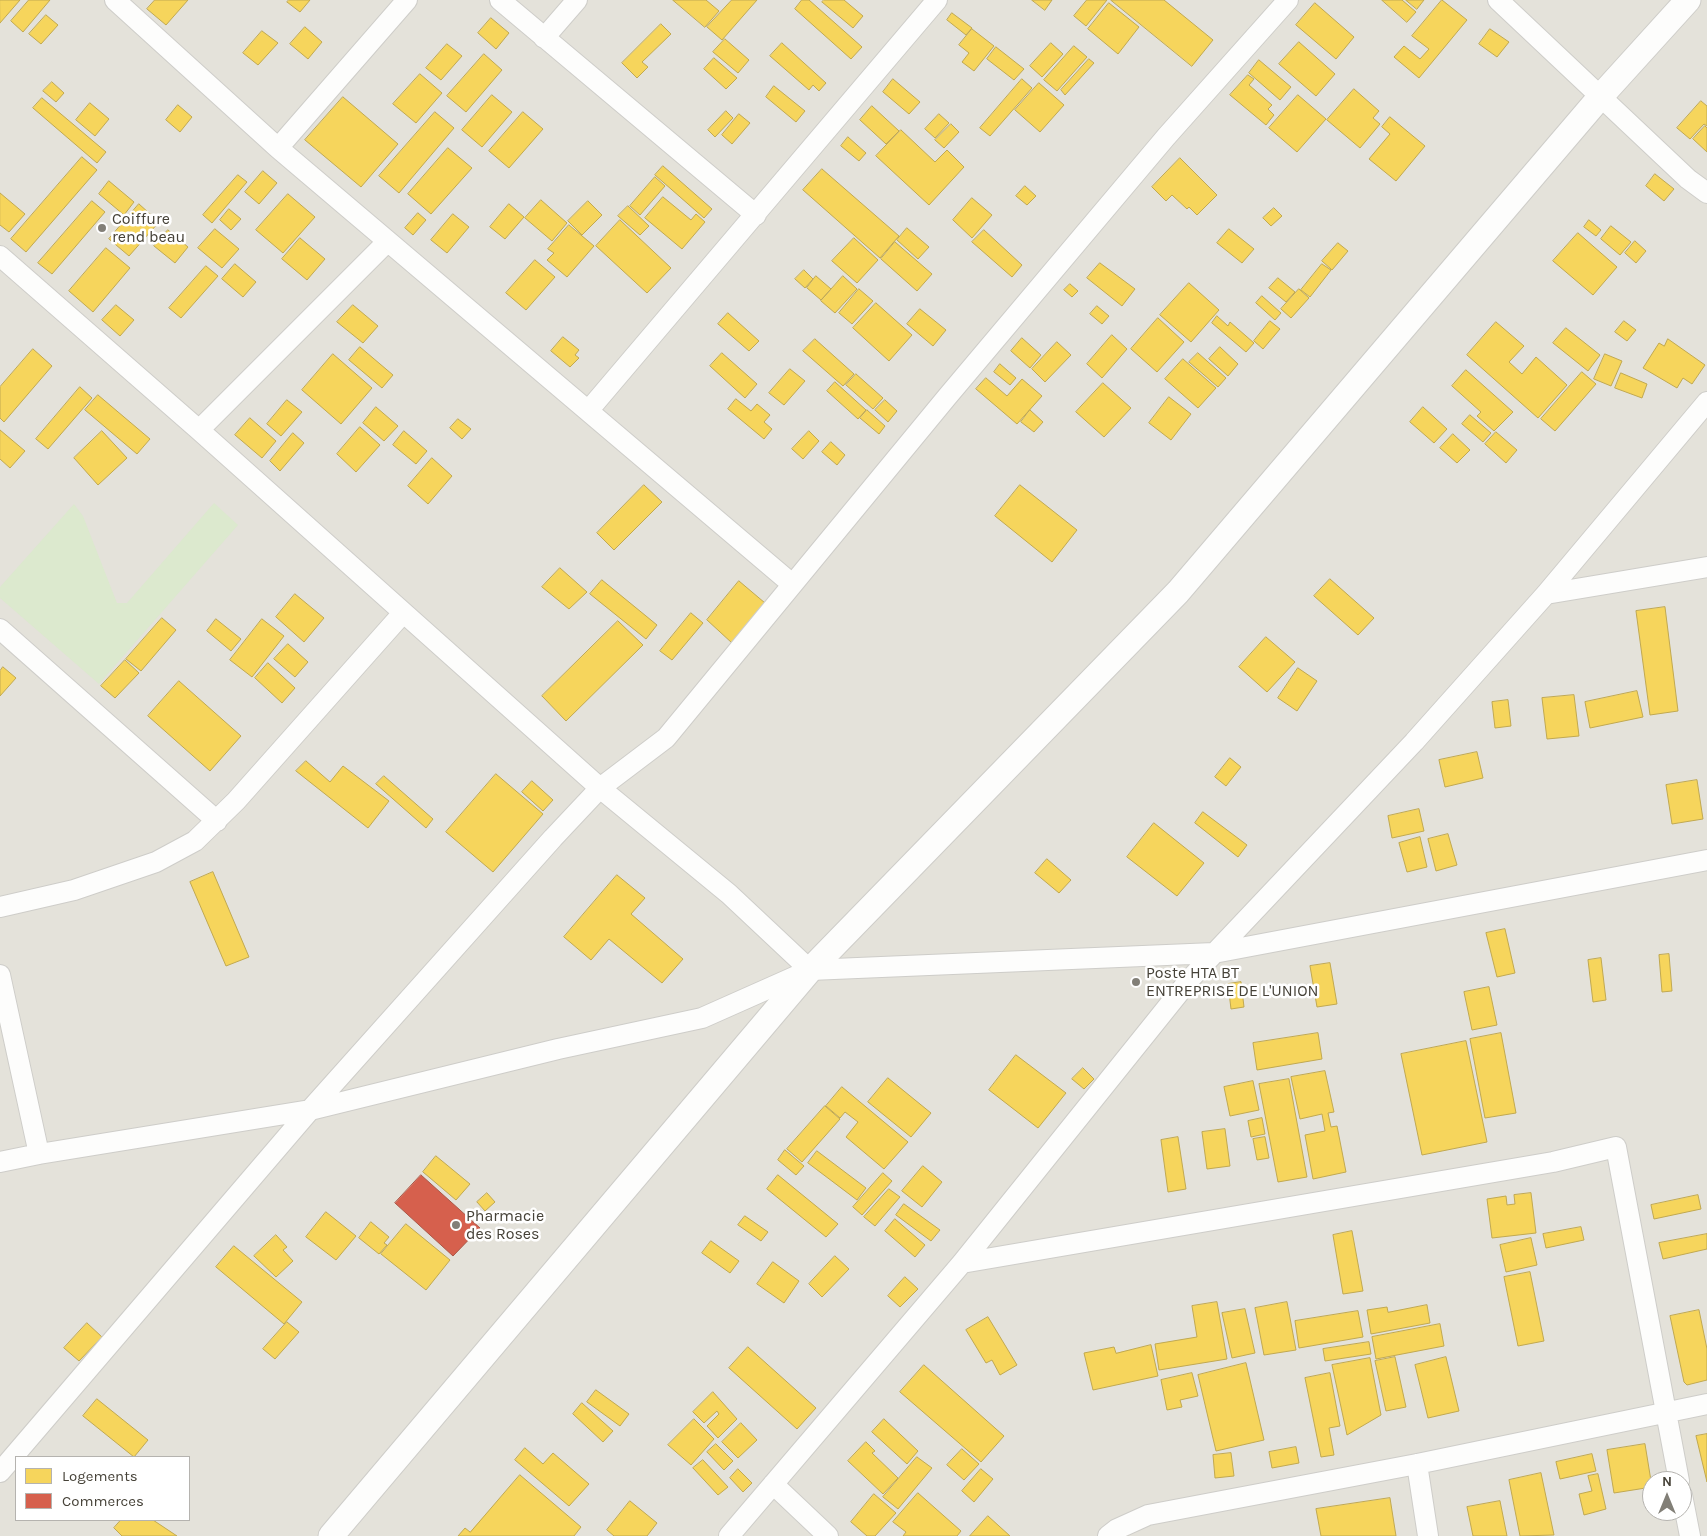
<!DOCTYPE html>
<html>
<head>
<meta charset="utf-8">
<style>
	body { margin:0 }
	#map { position:relative; width:1707px; height:1536px; overflow:hidden; background:#f1f0eb; font-family:Karla,sans-serif }
	canvas { display:block }
	.legend { position:absolute; left:15px; top:1456px; width:175px; height:65px; box-sizing:border-box; background:#fff; border:1px solid #b5b3af; margin:0; padding:6px 9px; list-style:none; font-size:15px; color:#464238 }
	.legend li { display:flex; align-items:center; gap:10px; height:25px }
	.legend b { width:25px; border:1px solid #b5b3af }
	.north { position:absolute; left:1642px; top:1471px; width:50px; height:50px; box-sizing:border-box; background:#fff; border:1px solid #b5b3af; border-radius:50%; rotate:0deg; font-size:14px; font-weight:700; line-height:20px; text-align:center; color:#464238 }
	.north::after { content:''; display:block; margin:auto; width:18px; height:22px; background:#827f77; clip-path:polygon(50% 0,100% 100%,50% 72%,0 100%) }
</style>
</head>
<body>
<div id="map">
<canvas width="1707" height="1536"></canvas>
<ul class="legend">
<li><b style="height:14px;background:#f6d55c"></b>Logements</li>
<li><b style="height:14px;background:#d6604d"></b>Commerces</li>
</ul>
<div class="north">N</div>
</div>
<script>
const ctx = document.querySelector('canvas').getContext('2d');
ctx.lineJoin = 'round';
function paint(path, color) { ctx.fillStyle = color; ctx.fill(path, 'evenodd'); }
function strokePath(path, color, width, dash) { ctx.strokeStyle = color; ctx.lineWidth = width; ctx.lineCap = dash ? 'butt' : 'round'; ctx.setLineDash(dash || []); ctx.stroke(path); }
function label(font, color, halo, rows, align = 'center') {
  ctx.font = font + ' Karla,sans-serif'; ctx.lineWidth = 5; ctx.setLineDash([]); ctx.textBaseline = 'middle'; ctx.strokeStyle = halo; ctx.fillStyle = color; for (const [text, x, y, turn = 0] of rows) {
    ctx.save(); ctx.translate(x, y); ctx.rotate((+turn || 0) * Math.PI / 180); ctx.textAlign = isNaN(turn) ? turn : align; if (halo) ctx.strokeText(text, 0, 0); ctx.fillText(text, 0, 0); ctx.restore();
  }
}
paint(new Path2D(`
	M0,0H1707V1536H0ZM16,1457H189V1520H16ZM1652,1481H1682V1511H1652Z`), '#e4e2da');
paint(new Path2D(`
	M214,503L238,525L99,684L0,598V587L74,504L83,516L117,603H127Z`), '#dce9ce');
const homes = new Path2D(`
	M0,0H20L0,23Z
	M29,0H50L23,32L11,21Z
	M155,0H188L166,25L147,9Z
	M289,0H310L300,12L287,2Z
	M673,0H706L719,11L705,27Z
	M732,0H757L722,40L707,27Z
	M802,0H809L862,47L851,59L795,9Z
	M824,0H844L863,16L853,28L822,2Z
	M1032,0H1052L1045,10Z
	M1087,0H1107L1086,26L1074,16Z
	M1111,0H1164L1213,40L1192,66Z
	M1382,0H1402L1416,12L1407,22Z
	M1406,0H1424L1417,9Z
	M1442,0L1467,20L1419,78L1394,57L1404,46L1420,59L1429,49L1412,36Z
	M1109,3L1139,27L1118,54L1088,29Z
	M1315,3L1354,37L1336,59L1296,25Z
	M952,13L972,28L966,35L947,20Z
	M46,15L58,25L41,44L29,34Z
	M491,18L509,33L496,49L478,33Z
	M661,24L671,34L642,62L648,67L637,78L622,63Z
	M305,27L322,42L308,59L290,44Z
	M972,29L994,46L974,71L962,62L969,53L959,45Z
	M1490,29L1509,42L1497,57L1479,44Z
	M262,31L278,43L258,65L243,53Z
	M725,39L749,60L738,73L713,52Z
	M1299,42L1335,74L1316,96L1279,64Z
	M782,43L826,83L819,91L813,85L809,90L770,56Z
	M1051,43L1063,54L1042,77L1030,66Z
	M447,44L462,56L441,80L426,68Z
	M1074,46L1087,57L1057,91L1044,80Z
	M996,47L1024,69L1014,80L987,59Z
	M484,54L502,70L466,112L447,96Z
	M714,58L737,78L726,89L704,69Z
	M1089,59L1094,63L1065,95L1061,90Z
	M1259,60L1291,87L1280,100L1249,73Z
	M420,74L442,93L416,123L393,104Z
	M1248,75L1254,79L1249,85L1272,105L1268,109L1274,115L1266,125L1230,95Z
	M893,79L920,102L909,114L883,92Z
	M1022,79L1032,88L990,136L980,128Z
	M52,82L64,93L56,102L43,91Z
	M1039,83L1064,105L1040,132L1015,110Z
	M774,86L805,111L796,122L766,97Z
	M1354,89L1379,111L1373,118L1380,124L1360,148L1327,120Z
	M492,95L512,112L482,147L462,130Z
	M1298,95L1326,119L1297,152L1269,128Z
	M343,97L398,144L361,187L305,140Z
	M42,98L106,152L97,163L33,108Z
	M1701,101L1707,106V126L1704,124L1690,139L1677,128Z
	M90,103L109,119L95,136L76,120Z
	M178,105L192,117L180,132L166,120Z
	M872,106L899,131L886,144L860,120Z
	M726,111L733,118L715,137L708,130Z
	M435,112L454,128L399,193L379,176Z
	M523,112L543,129L509,168L489,151Z
	M739,114L750,123L732,144L722,135Z
	M939,114L949,123L935,138L925,129Z
	M1390,117L1425,146L1396,181L1369,159L1390,134L1382,127Z
	M951,124L959,132L944,148L935,140Z
	M1705,126L1707,128V152L1693,139Z
	M901,130L935,162L947,150L964,167L929,205L876,156Z
	M848,137L866,153L859,161L841,146Z
	M448,148L472,168L431,214L408,194Z
	M82,157L97,170L26,252L11,239Z
	M1180,158L1217,195L1197,215L1189,207L1187,209L1172,195L1166,201L1152,187Z
	M663,166L712,209L704,218L655,175Z
	M822,169L899,236L880,258L803,190Z
	M263,171L277,183L259,204L245,192Z
	M1655,174L1674,189L1664,201L1646,186Z
	M238,175L247,182L212,223L203,215Z
	M655,177L665,186L640,215L630,206Z
	M109,181L134,202L124,215L99,194Z
	M1025,186L1036,196L1027,205L1016,196Z
	M0,193L25,214L9,232L0,225Z
	M288,194L315,217L283,253L256,230Z
	M663,197L691,220L696,214L705,222L682,249L645,218Z
	M972,198L992,215L972,238L953,220Z
	M541,200L567,223L552,241L525,218Z
	M92,201L105,212L52,274L38,263Z
	M588,201L602,215L582,235L568,221Z
	M139,204L159,222L129,256L109,239Z
	M509,204L524,217L505,239L490,227Z
	M628,206L649,226L640,235L618,216Z
	M1274,208L1282,216L1271,226L1263,218Z
	M229,209L241,219L231,230L220,220Z
	M418,213L426,220L413,235L405,228Z
	M453,214L469,227L447,253L431,240Z
	M620,220L671,268L647,293L596,246Z
	M1589,220L1601,230L1596,236L1584,227Z
	M569,225L594,246L567,277L547,260L554,253L548,249Z
	M1611,226L1631,242L1620,255L1601,239Z
	M907,228L929,247L918,259L897,240Z
	M215,229L239,249L222,268L198,248Z
	M1229,229L1254,249L1242,263L1217,243Z
	M168,230L188,247L175,263L154,246Z
	M984,230L1022,265L1012,277L972,242Z
	M1578,233L1617,267L1593,295L1553,261Z
	M300,238L325,259L307,280L282,259Z
	M854,238L878,260L857,283L832,261Z
	M1635,241L1646,251L1636,263L1625,253Z
	M895,242L932,274L917,291L881,259Z
	M1338,243L1348,251L1332,270L1322,261Z
	M106,248L130,268L93,312L69,291Z
	M535,260L555,277L526,310L506,293Z
	M1100,263L1135,289L1122,306L1087,278Z
	M235,264L256,282L243,297L222,279Z
	M1322,264L1331,270L1310,297L1301,290Z
	M206,266L218,276L181,318L169,308Z
	M804,270L813,279L805,288L795,279Z
	M816,276L831,289L821,300L807,288Z
	M843,276L857,289L835,313L821,301Z
	M1278,278L1295,292L1286,302L1269,288Z
	M1189,283L1219,310L1191,342L1160,315Z
	M1070,284L1078,291L1072,297L1064,290Z
	M859,289L873,301L852,324L839,313Z
	M1299,289L1309,298L1291,318L1281,309Z
	M1262,296L1281,313L1275,320L1256,303Z
	M876,303L912,335L889,361L853,328Z
	M116,305L134,320L120,336L102,320Z
	M353,305L378,326L363,343L337,322Z
	M1097,306L1109,316L1102,324L1090,314Z
	M920,309L946,330L933,346L907,324Z
	M728,313L759,341L749,351L718,324Z
	M1217,316L1228,326L1230,322L1254,343L1246,352L1212,323Z
	M1158,318L1184,342L1157,372L1131,349Z
	M1270,321L1280,329L1263,349L1254,341Z
	M1624,321L1636,330L1627,341L1615,332Z
	M1496,322L1524,346L1509,362L1522,374L1536,357L1567,385L1538,418L1467,355Z
	M1566,328L1600,355L1588,371L1553,343Z
	M1112,335L1127,349L1102,378L1087,364Z
	M563,337L579,350L575,355L579,358L570,367L551,351Z
	M1022,338L1041,355L1030,368L1011,351Z
	M815,339L854,374L843,386L803,351Z
	M1668,339L1705,365L1692,384L1683,378L1677,388L1643,368L1659,343L1664,346Z
	M1057,342L1071,355L1045,382L1032,369Z
	M360,347L393,375L382,388L349,360Z
	M1220,347L1238,364L1228,376L1209,359Z
	M33,349L52,366L4,422L0,418V387Z
	M722,353L757,384L745,398L710,366Z
	M1198,353L1226,378L1218,387L1189,362Z
	M333,354L372,388L341,424L302,390Z
	M1605,354L1622,361L1611,386L1594,379Z
	M1183,359L1216,388L1198,408L1165,379Z
	M1000,364L1016,378L1010,385L994,372Z
	M790,369L805,381L784,405L769,393Z
	M1466,370L1513,412L1494,431L1477,416L1481,412L1452,386Z
	M1582,372L1596,384L1555,431L1541,419Z
	M1621,373L1647,384L1642,398L1615,388Z
	M856,374L883,398L873,409L846,385Z
	M986,378L1007,396L1022,379L1042,396L1017,424L976,389Z
	M835,382L866,410L858,419L827,391Z
	M1103,383L1131,408L1104,437L1076,412Z
	M80,387L92,398L48,449L36,439Z
	M98,395L150,439L137,454L85,410Z
	M1169,397L1191,414L1171,440L1149,423Z
	M736,399L751,411L757,404L770,415L764,422L772,429L764,439L728,409Z
	M287,400L302,412L281,436L267,424Z
	M885,400L897,411L888,422L875,410Z
	M376,407L398,426L384,441L363,423Z
	M1423,407L1447,429L1434,443L1410,422Z
	M867,410L885,426L879,434L860,418Z
	M1030,410L1043,422L1034,432L1021,422Z
	M1470,415L1491,433L1483,442L1462,424Z
	M250,418L276,441L262,458L235,435Z
	M458,419L471,429L462,439L450,428Z
	M360,427L380,445L356,472L337,454Z
	M0,430L25,451L10,468L0,459Z
	M102,431L127,458L98,485L74,458Z
	M404,431L427,451L416,464L393,445Z
	M809,431L819,441L803,459L792,449Z
	M1496,432L1517,450L1506,463L1485,444Z
	M293,433L304,443L280,471L270,461Z
	M1453,434L1470,450L1457,463L1440,448Z
	M831,442L845,455L837,465L822,452Z
	M432,458L452,476L428,504L408,486Z
	M644,485L662,502L614,550L597,533Z
	M1020,485L1077,530L1052,562L995,516Z
	M560,568L587,592L569,609L542,587Z
	M1330,579L1374,618L1358,635L1314,596Z
	M602,580L657,625L646,639L590,594Z
	M739,581L765,603L732,643L707,620Z
	M295,594L324,618L304,642L276,617Z
	M1665,607L1678,711L1650,715L1636,611Z
	M691,613L703,623L672,660L660,651Z
	M162,618L176,630L141,671L126,659Z
	M216,619L241,639L231,651L207,631Z
	M262,619L284,636L252,677L230,660Z
	M618,621L643,645L566,721L542,696Z
	M1266,637L1295,662L1267,692L1239,667Z
	M288,644L308,662L295,677L274,659Z
	M125,660L139,673L115,698L101,686Z
	M268,663L295,688L282,703L255,678Z
	M3,667L16,678L0,696V671Z
	M1298,668L1317,681L1297,711L1278,698Z
	M179,681L241,736L210,771L148,716Z
	M1637,691L1643,717L1590,728L1585,702Z
	M1574,695L1579,736L1547,739L1542,698Z
	M1508,700L1511,726L1495,728L1492,702Z
	M1477,752L1483,778L1445,787L1439,760Z
	M1230,758L1241,767L1226,786L1215,777Z
	M306,761L330,782L343,766L389,801L368,828L296,771Z
	M496,774L543,814L493,872L446,832Z
	M384,776L433,819L426,828L376,784Z
	M1697,780L1703,819L1672,824L1666,785Z
	M532,781L553,800L543,811L522,792Z
	M1419,809L1424,831L1392,838L1388,816Z
	M1203,812L1247,845L1238,857L1195,823Z
	M1154,823L1204,863L1177,896L1127,857Z
	M1448,834L1457,865L1436,871L1428,839Z
	M1420,837L1427,867L1407,872L1399,843Z
	M1047,859L1071,880L1059,893L1035,873Z
	M213,872L249,957L226,966L190,882Z
	M617,875L645,898L631,914L683,959L662,983L609,939L591,960L564,937Z
	M1505,929L1515,973L1497,977L1486,933Z
	M1669,954L1672,991L1662,992L1659,955Z
	M1601,958L1606,1000L1593,1002L1588,960Z
	M1330,963L1337,1004L1317,1007L1310,966Z
	M1241,982L1244,1007L1231,1009L1228,984Z
	M1489,987L1497,1025L1472,1030L1464,992Z
	M1318,1033L1322,1059L1257,1070L1253,1043Z
	M1501,1033L1516,1113L1485,1118L1470,1039Z
	M1466,1041L1487,1142L1422,1155L1401,1054Z
	M1016,1055L1066,1093L1038,1128L989,1090Z
	M1083,1068L1094,1079L1084,1089L1072,1079Z
	M1325,1071L1334,1112L1328,1113L1331,1127L1337,1126L1346,1172L1313,1179L1305,1135L1325,1131L1322,1114L1300,1119L1291,1077Z
	M888,1078L931,1113L911,1137L868,1102Z
	M1289,1079L1307,1177L1278,1182L1259,1084Z
	M1253,1081L1259,1110L1230,1116L1224,1087Z
	M842,1087L908,1142L884,1169L846,1137L858,1122L845,1112L840,1118L826,1106Z
	M825,1106L840,1119L802,1162L787,1149Z
	M1262,1118L1265,1134L1251,1137L1248,1121Z
	M1225,1129L1230,1166L1207,1169L1202,1132Z
	M1178,1137L1186,1189L1168,1192L1161,1140Z
	M1265,1137L1269,1158L1257,1160L1253,1139Z
	M785,1150L804,1166L796,1175L778,1160Z
	M817,1151L866,1188L857,1200L808,1163Z
	M436,1156L470,1184L456,1200L423,1172Z
	M923,1166L942,1182L922,1207L902,1191Z
	M883,1173L892,1181L862,1215L853,1207Z
	M778,1175L838,1224L826,1237L767,1189Z
	M889,1189L900,1197L875,1226L864,1217Z
	M487,1193L495,1202L485,1211L477,1202Z
	M1531,1193L1536,1233L1492,1238L1487,1199L1506,1196L1507,1205L1515,1204L1514,1195Z
	M1698,1195L1701,1209L1654,1219L1651,1205Z
	M904,1204L940,1230L931,1241L896,1215Z
	M326,1212L356,1236L336,1260L306,1237Z
	M745,1216L768,1232L761,1241L738,1225Z
	M895,1219L925,1245L915,1257L885,1231Z
	M371,1222L389,1237L384,1243L387,1245L379,1254L359,1238Z
	M406,1224L450,1260L426,1290L381,1254Z
	M1581,1227L1584,1240L1546,1248L1543,1234Z
	M1352,1231L1363,1291L1343,1294L1333,1235Z
	M1707,1234V1249L1663,1259L1659,1243Z
	M276,1235L287,1247L283,1250L293,1261L276,1277L254,1256Z
	M1531,1238L1537,1265L1506,1272L1500,1245Z
	M711,1241L739,1261L730,1273L702,1253Z
	M234,1246L302,1302L284,1324L216,1267Z
	M835,1256L849,1269L822,1297L809,1284Z
	M773,1262L799,1281L784,1303L757,1284Z
	M1530,1272L1544,1341L1518,1346L1504,1277Z
	M905,1277L918,1289L900,1307L888,1296Z
	M1217,1302L1227,1359L1159,1370L1155,1344L1197,1337L1192,1306Z
	M1287,1302L1296,1350L1264,1355L1255,1308Z
	M1427,1305L1430,1323L1371,1334L1367,1310L1387,1307L1388,1312Z
	M1245,1309L1255,1353L1232,1358L1222,1313Z
	M1699,1310L1707,1349V1380L1687,1385L1684,1382L1670,1316Z
	M1358,1311L1363,1337L1299,1348L1295,1321Z
	M988,1317L1017,1365L1000,1375L992,1360L986,1363L966,1330Z
	M287,1322L299,1332L275,1359L263,1349Z
	M87,1323L102,1337L79,1361L64,1348Z
	M1440,1324L1444,1346L1376,1359L1372,1337Z
	M1369,1342L1371,1354L1325,1361L1323,1349Z
	M1151,1345L1158,1376L1093,1390L1084,1353L1114,1347L1116,1353Z
	M748,1347L816,1408L797,1429L729,1368Z
	M1395,1357L1406,1407L1386,1411L1375,1361Z
	M1446,1357L1459,1411L1428,1418L1415,1365Z
	M1370,1358L1381,1415L1347,1435L1332,1365Z
	M1246,1363L1264,1440L1216,1451L1198,1375Z
	M924,1365L1004,1436L981,1462L900,1392Z
	M1192,1373L1198,1396L1180,1400L1182,1407L1167,1410L1161,1380Z
	M1330,1373L1340,1426L1329,1428L1334,1455L1321,1457L1305,1378Z
	M596,1390L629,1414L620,1426L587,1402Z
	M713,1392L737,1419L718,1438L707,1426L719,1414L717,1411L704,1423L693,1412Z
	M97,1399L148,1440L134,1457L83,1416Z
	M582,1403L613,1431L603,1442L573,1414Z
	M694,1419L714,1439L691,1465L668,1445Z
	M884,1419L918,1451L907,1464L872,1432Z
	M741,1423L757,1440L738,1458L722,1442Z
	M1707,1434V1482L1696,1436Z
	M866,1442L875,1451L872,1453L898,1478L883,1494L848,1461Z
	M716,1444L733,1461L724,1470L707,1452Z
	M1645,1444L1652,1487L1614,1493L1607,1450Z
	M1296,1447L1299,1463L1272,1468L1269,1452Z
	M525,1448L543,1464L553,1453L589,1484L569,1506L515,1460Z
	M962,1449L979,1464L964,1480L947,1465Z
	M1231,1453L1234,1476L1215,1478L1213,1455Z
	M1592,1454L1596,1471L1560,1479L1556,1462Z
	M917,1457L932,1468L898,1509L883,1497Z
	M703,1460L728,1487L718,1495L693,1468Z
	M738,1469L752,1483L743,1492L730,1478Z
	M981,1469L993,1479L974,1502L962,1491Z
	M1541,1473L1554,1535L1520,1536L1509,1480Z
	M1598,1474L1606,1509L1584,1515L1579,1494L1592,1491L1588,1476Z
	M520,1475L581,1527L574,1536H458L465,1528L470,1532Z
	M918,1493L961,1531L957,1536H903L906,1532L893,1522Z
	M874,1494L896,1513L875,1536H867L851,1522Z
	M1390,1498L1396,1536H1321L1316,1509Z
	M630,1501L657,1523L647,1536H614L607,1530Z
	M1500,1501L1507,1536H1473L1467,1507Z
	M988,1516L1010,1536H970Z
	M121,1520H153L177,1536H122L114,1528Z`);
paint(homes, '#f6d55c');
strokePath(homes, '#c1a951', 1);
const shops = new Path2D(`
	M421,1175L480,1228L453,1256L395,1203Z`);
paint(shops, '#d6604d');
strokePath(shops, '#ab5747', 1);
const minor = new Path2D(`
	M115,0L278,148L792,584
	M500,0L756,215
	M1498,0L1688,179L1707,193
	M544,38L577,0
	M278,148L407,0
	M0,256L199,430L600,788L729,894L810,970
	M588,411L937,0
	M199,430L387,242
	M1546,594L1707,567
	M0,629L217,821
	M0,907L74,890L156,862L195,841L236,801L403,613
	M0,975L39,1154
	M0,1162L39,1154L310,1110L558,1049L702,1018L810,970L1214,953L1707,860
	M962,1263L1553,1162L1616,1147L1679,1481
	M1417,1464L1428,1536
	M0,1472L310,1110L553,838L600,788L666,738L947,397L1166,137L1288,0
	M773,1484L828,1536
	M1682,1495L1690,1536
	M729,1536L962,1263L1190,979L1414,742L1546,594L1707,402
	M1108,1536L1117,1529L1148,1515L1417,1464L1707,1404`);
const tertiary = new Path2D(`
	M331,1536L810,970L1178,592L1601,96L1688,0`);
strokePath(minor, '#cecdc9', 22);
strokePath(tertiary, '#cecdc9', 27);
strokePath(minor, '#fdfdfc', 20);
strokePath(tertiary, '#fdfdfc', 25);
for (const [x, y, r, color] of [
	[102,228,5,"#827f77"],
	[1136,982,5,"#827f77"],
	[456,1225,5,"#827f77"]
]) { const dot = new Path2D(); dot.arc(x, y, r, 0, 2 * Math.PI); ctx.fillStyle = color; ctx.fill(dot); strokePath(dot, '#fff', 2); }
label('16px', '#464238', '#fff', [
	["Coiffure",112,219],
	["rend beau",112,237],
	["Poste HTA BT",1146,973],
	["ENTREPRISE DE L'UNION",1146,991],
	["Pharmacie",466,1216],
	["des Roses",466,1234]
], 'left');
</script>
</body>
</html>
